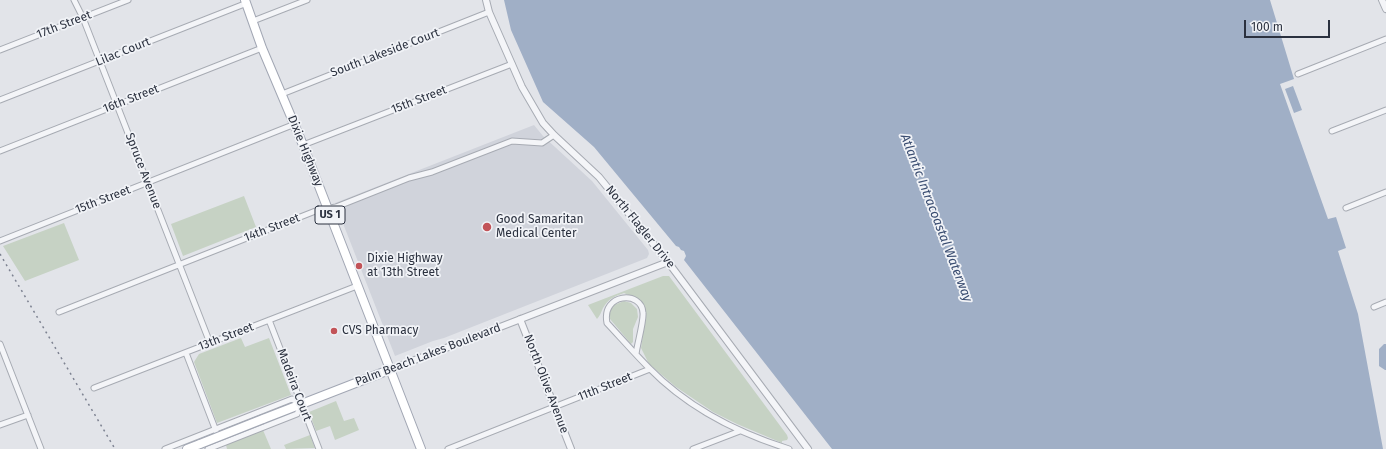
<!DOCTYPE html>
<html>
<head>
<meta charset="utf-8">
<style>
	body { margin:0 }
	#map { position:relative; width:1386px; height:449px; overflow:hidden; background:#e2e4e9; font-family:"Fira Sans",sans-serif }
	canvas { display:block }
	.scale { position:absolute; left:1244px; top:20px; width:86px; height:18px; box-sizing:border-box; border:2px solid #2b313f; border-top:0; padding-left:5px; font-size:12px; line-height:14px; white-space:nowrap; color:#2b313f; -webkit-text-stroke:3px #f1f3f7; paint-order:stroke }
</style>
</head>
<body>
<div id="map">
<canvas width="1386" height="449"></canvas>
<div class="scale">100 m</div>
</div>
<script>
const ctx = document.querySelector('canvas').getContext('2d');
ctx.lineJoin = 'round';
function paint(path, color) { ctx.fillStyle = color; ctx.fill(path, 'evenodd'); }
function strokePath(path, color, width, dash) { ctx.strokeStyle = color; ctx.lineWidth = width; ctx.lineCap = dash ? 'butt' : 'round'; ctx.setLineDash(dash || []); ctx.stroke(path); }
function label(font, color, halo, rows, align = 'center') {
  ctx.font = font + ' "Fira Sans",sans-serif'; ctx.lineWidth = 3.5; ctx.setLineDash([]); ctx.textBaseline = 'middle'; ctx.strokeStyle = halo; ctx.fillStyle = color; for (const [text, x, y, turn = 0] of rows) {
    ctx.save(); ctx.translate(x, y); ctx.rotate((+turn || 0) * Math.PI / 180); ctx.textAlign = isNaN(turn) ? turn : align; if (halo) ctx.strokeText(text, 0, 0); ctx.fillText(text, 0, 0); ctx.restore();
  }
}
paint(new Path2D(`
	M534,125L543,136L592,181L648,250L649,254L647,258L444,338L433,341L395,356L335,203Z`), '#d0d3db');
paint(new Path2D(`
	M244,196L256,227L183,256L171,224Z
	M64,223L79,260L25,281L3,246Z
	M663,276H669L787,435L788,438L787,440L782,441V443L737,424L713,412L676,387L649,364L641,348L646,314L641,301L624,293C615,296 608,299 603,308C601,312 600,316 597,319L588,305Z
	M624,301L631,303L637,309L638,317L633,329V342L631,344L610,319V310L614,305Z
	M241,338L245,347L269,338L291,395L217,423L194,362L199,354Z
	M336,401L344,421L354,418L359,430L335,440L330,426L316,431L309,412Z
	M263,430L271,449H227L226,445Z
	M310,435L315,448L286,449L284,445Z`), '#c6d2c4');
paint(new Path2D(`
	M504,0H1270L1294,79L1280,84L1328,219L1336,217L1346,248L1338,251L1358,314L1383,449H832L684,260L686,256L684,251L681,250L679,247L676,246L594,147L543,102L511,30Z
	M1293,86L1302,110L1294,113L1285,89Z
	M1384,344H1386V370H1385L1379,366V349Z`), '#a0afc6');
const minor = new Path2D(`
	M74,0L83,18L210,343
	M253,21L307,0
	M0,50L128,0
	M1298,74L1386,39
	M282,94L489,12
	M0,100L247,3
	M1332,131L1386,110
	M303,145L512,64
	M0,151L262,48
	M1346,208L1386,192
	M0,241L295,124
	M1374,307L1386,302
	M59,312L318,210L336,207L409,178L432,172L512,141L542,143L554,135
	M269,320L319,449
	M0,344L41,449
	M186,353L216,431
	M636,354C637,345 644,321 643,313C642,290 601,293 607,323C621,338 635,354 649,368C687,407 738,433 789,449
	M94,388L357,286
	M0,425L28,415
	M165,449L292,399L302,405L297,414L208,449
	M448,449L650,369
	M693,449L740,431`);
const tertiary = new Path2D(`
	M486,0L489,12L522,87L543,123L554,135L599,177L668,262L808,449
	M1382,0L1386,9
	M520,319L571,449
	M389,370L668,262`);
const primary = new Path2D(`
	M245,0L262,48L303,145L421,449
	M263,419L389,370
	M187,449L200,444`);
strokePath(minor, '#a7abb3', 7);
strokePath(tertiary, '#a7abb3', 8);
strokePath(primary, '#a2a7b4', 10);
strokePath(minor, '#f4f5f8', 5);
strokePath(tertiary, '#f4f5f8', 6);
strokePath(primary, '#fff', 8);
strokePath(new Path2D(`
	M0,254L115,449`), '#7d8291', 1.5, [2, 4]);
const primaryBridge = new Path2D(`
	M200,444L263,419`);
strokePath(primaryBridge, '#a2a7b4', 10, []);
strokePath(primaryBridge, '#fff', 8);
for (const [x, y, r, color] of [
	[487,227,5,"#c25358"],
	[359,266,4,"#c25358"],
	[334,331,4,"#c25358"]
]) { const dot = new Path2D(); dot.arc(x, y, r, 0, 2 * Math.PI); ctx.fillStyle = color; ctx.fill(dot); strokePath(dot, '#f1f3f7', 1.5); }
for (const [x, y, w] of [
	[330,215,30]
]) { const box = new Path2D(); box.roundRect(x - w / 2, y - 9, w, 18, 3); ctx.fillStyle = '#f1f3f7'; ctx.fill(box); strokePath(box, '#2b313f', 1); }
label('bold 11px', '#2b313f', null, [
	["US 1",330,215]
]);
label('12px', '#2b313f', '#f1f3f7', [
	["17th Street",64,25,-21],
	["Lilac Court",123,52,-22],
	["South Lakeside Court",385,53,-21],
	["16th Street",131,99,-21],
	["15th Street",419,100,-21],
	["Dixie Highway",305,151,68],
	["Spruce Avenue",143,171,69],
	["15th Street",103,200,-21],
	["North Flagler Drive",640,227,51],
	["14th Street",272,228,-21],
	["13th Street",226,337,-21],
	["Palm Beach Lakes Boulevard",428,355,-21],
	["North Olive Avenue",546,384,69],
	["Madeira Court",294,385,69],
	["11th Street",605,387,-22]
]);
label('12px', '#2b313f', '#f1f3f7', [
	["Good Samaritan",496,220],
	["Medical Center",496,234],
	["Dixie Highway",367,259],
	["at 13th Street",367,273],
	["CVS Pharmacy",342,331]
], 'left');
label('italic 13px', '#394c70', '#f1f3f7', [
	["Atlantic Intracoastal Waterway",936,218,69]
]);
</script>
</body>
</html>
